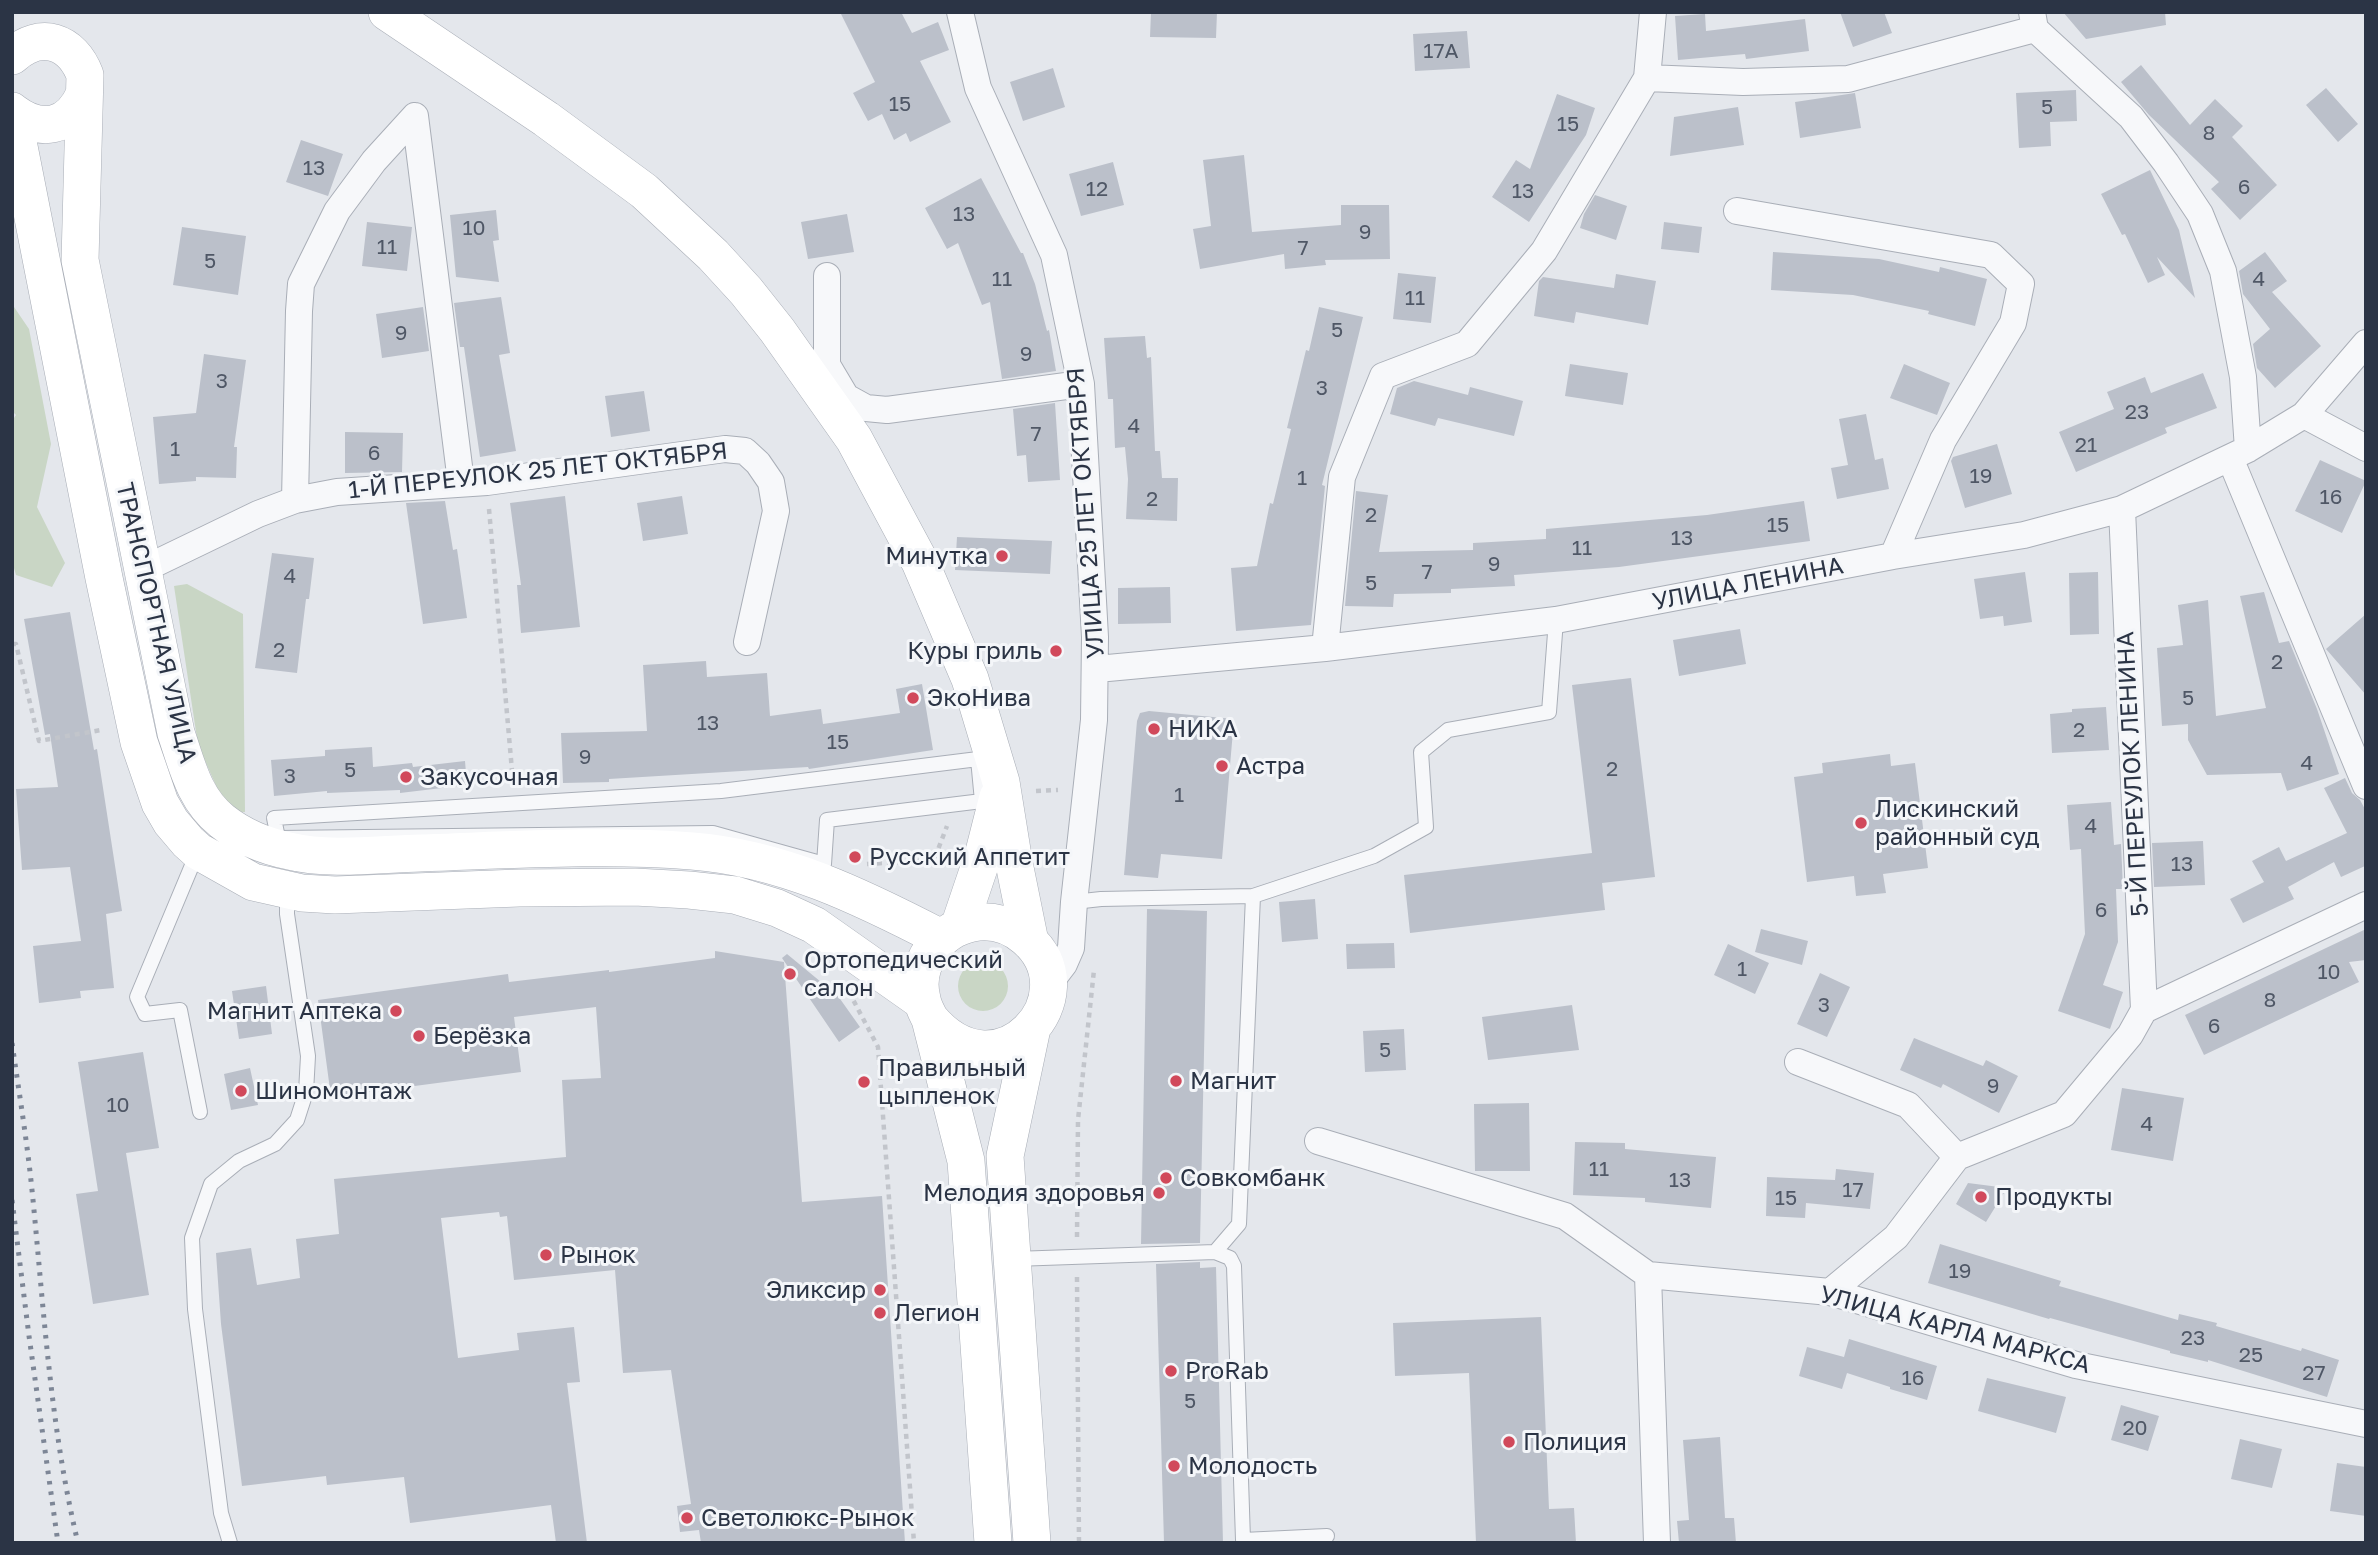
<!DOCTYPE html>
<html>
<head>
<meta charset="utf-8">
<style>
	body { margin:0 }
	#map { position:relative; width:2378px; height:1555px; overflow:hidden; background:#e4e7ec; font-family:"Golos Text",sans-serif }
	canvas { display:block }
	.frame { position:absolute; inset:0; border:14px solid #2b3445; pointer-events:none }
</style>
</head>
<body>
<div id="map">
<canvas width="2378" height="1555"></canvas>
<div class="frame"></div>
</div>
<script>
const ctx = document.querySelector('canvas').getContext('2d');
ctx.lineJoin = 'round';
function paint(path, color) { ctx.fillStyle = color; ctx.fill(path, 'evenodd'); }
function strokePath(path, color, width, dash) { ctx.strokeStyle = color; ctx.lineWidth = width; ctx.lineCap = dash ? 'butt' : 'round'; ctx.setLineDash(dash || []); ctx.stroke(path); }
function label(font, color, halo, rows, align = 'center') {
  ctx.font = font + ' "Golos Text",sans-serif'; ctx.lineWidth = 6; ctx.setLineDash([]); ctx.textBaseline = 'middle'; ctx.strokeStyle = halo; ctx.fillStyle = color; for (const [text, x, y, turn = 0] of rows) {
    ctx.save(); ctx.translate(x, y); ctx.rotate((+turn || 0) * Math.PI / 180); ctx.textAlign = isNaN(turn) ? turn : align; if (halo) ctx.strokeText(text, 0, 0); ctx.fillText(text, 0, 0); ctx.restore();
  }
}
paint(new Path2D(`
	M12,304L29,329L51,444L37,507L65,563L52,587L16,575L12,561V421L16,415L12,411Z
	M187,584L243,614L245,812L235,813L217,788L198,745L174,586Z
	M958 986a25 25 0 1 1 50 0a25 25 0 1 1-50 0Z`), '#c9d6c5');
paint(new Path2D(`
	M840,12H901L912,33L938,22L949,50L920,61L951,122L910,142L906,133L894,140L882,114L868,121L853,93L875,82Z
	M1151,12H1217L1216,38L1150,37Z
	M1840,12H1884L1892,33L1853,47Z
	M2063,12H2165L2166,25L2086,39Z
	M1705,14L1706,31L1805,19L1809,51L1746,59L1745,54L1678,60L1675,16Z
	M1467,31L1470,68L1415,71L1413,34Z
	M2141,65L2190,125L2215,99L2243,126L2232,137L2277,185L2240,220L2211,189L2219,182L2149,115L2121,82Z
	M1053,68L1065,107L1023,121L1010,82Z
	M2326,88L2358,124L2338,142L2306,105Z
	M2076,90L2077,121L2050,122L2051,146L2019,148L2016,93Z
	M1855,93L1861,128L1800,138L1795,102Z
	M1557,94L1595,108L1586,135L1529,222L1492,197L1516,160L1530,169Z
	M1738,107L1744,145L1670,156L1674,117Z
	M301,140L343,154L328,196L286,182Z
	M1244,155L1252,232L1341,225V205H1389L1390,259L1325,260L1326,265L1285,269L1284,254L1200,269L1193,229L1211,226L1203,160Z
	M1113,162L1124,205L1081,216L1069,174Z
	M2150,170L2179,230L2195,298L2157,257L2165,275L2148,283L2125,234L2122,235L2101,194Z
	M981,178L1021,253H1023L1035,284L1047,331L1049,330L1056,371L1002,379L990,302L982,305L958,243L947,249L925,208Z
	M1595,195L1627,206L1616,240L1580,228L1584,214Z
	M496,210L499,240L493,241L499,282L456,277L450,215Z
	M847,214L854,252L808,259L801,222Z
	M367,222L412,227L407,271L362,266Z
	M1664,222L1702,227L1699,253L1661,249Z
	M182,227L246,236L238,295L173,285Z
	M1773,252L1879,259L1939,272L1940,267L1987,279L1975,326L1928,314L1929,311L1853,295L1771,290Z
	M2265,252L2287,281L2272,292L2321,346L2275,388L2257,368L2253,344L2270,329L2243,294L2239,271Z
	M1398,273L1436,277L1431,323L1393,319Z
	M1616,274L1656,281L1648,325L1576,312L1574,323L1534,316L1539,281L1543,277L1614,288Z
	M501,297L510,353L499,355L516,451L480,457L464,347H460L454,303Z
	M423,307L429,351L382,358L376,314Z
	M1319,307L1363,317L1322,485L1325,486L1311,625L1236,631L1231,568L1257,566L1270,503L1273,504L1291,429L1287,428L1306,350L1309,351Z
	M1145,336L1147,358L1151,357L1155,451H1160L1162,478H1178L1177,521L1126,519L1128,479L1125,447L1115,448L1113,399H1108L1104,338Z
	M204,354L246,360L234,447H237L236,478L196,477V481L159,484L153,417L196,413Z
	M1570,364L1628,373L1623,405L1565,396Z
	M1904,364L1950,383L1937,415L1890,398Z
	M2203,373L2217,408L2165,428L2167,433L2076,472L2059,432L2114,409L2107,392L2145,377L2151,393Z
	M1414,381L1468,395L1470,387L1523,401L1514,436L1438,418L1435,426L1390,414L1397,388Z
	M644,391L650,431L611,437L605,396Z
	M1055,403L1060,480L1028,482L1026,455L1017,456L1013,409Z
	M1866,414L1875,460L1883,458L1889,489L1837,499L1831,468L1848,465L1839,419Z
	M345,432L403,433L402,472L345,473Z
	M1997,444L2012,494L1965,508L1951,461L1953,457Z
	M2320,460L2366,481L2342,533L2295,511Z
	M1356,491L1388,495L1379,552L1473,550V543L1546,539V529L1707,515L1804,501L1810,541L1619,567L1514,575L1515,586L1451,589V593L1394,594L1393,607L1345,606Z
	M565,496L580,627L521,633L517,585H521L510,503Z
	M682,496L688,534L643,541L637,503Z
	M445,501L453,550L457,549L467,618L423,624L406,503Z
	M957,537L1052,541L1050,574L955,570Z
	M272,553L314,558L309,599H306L297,673L255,668Z
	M2025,572L2032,622L2004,626L2003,616L1980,619L1974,579Z
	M2098,572L2099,634L2070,635L2069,573Z
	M1170,587L1171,623L1118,624V588Z
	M2264,592L2279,643L2289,641L2317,709L2339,774L2287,791L2281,773L2207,775L2188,740V724L2162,726L2157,648L2183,645L2178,605L2208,600L2216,716L2266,708L2240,596Z
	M70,612L94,750L97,749L122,911L106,914L114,988L80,991L81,998L39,1003L33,946L81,941L70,867L22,870L16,789L58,787L50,734L45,735L24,619Z
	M2366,614V695L2326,649Z
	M1740,629L1746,664L1679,676L1673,640Z
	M706,661L707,677L767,673L770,716L821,709L823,724L900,713L896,689L922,684L933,750L809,769L808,767L609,779V782L563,783L561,733L647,731L643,665Z
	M1631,678L1655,877L1602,883L1605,910L1410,933L1404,875L1592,853L1572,685Z
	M2106,707L2109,750L2052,753L2050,714L2072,712V709Z
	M1149,711L1234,719L1222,859L1161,854L1158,878L1124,875L1137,721L1140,713Z
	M372,747L373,767L412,763L413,767L465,761L467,785L400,793V790L327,793V791L274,796L271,760L325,756V750Z
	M1890,754L1891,766L1915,763L1928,868L1883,874L1886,893L1856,896L1854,876L1807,882L1794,777L1823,773L1822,763Z
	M2345,778L2352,793L2360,800L2366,811V868L2365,866L2341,877L2334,862L2288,887L2294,899L2243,923L2230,899L2264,882L2252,861L2279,847L2286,861L2347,833L2324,788Z
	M2111,802L2114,845L2121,844L2123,889H2116L2118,942L2103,985L2123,992L2110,1029L2058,1011L2085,934L2081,849L2070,850L2067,805Z
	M2203,841L2205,885L2154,887L2152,843Z
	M1315,899L1318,939L1282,942L1279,902Z
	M1147,909L1207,911L1200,1243L1141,1244Z
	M1761,929L1808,941L1802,965L1755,952Z
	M2366,929V960L2349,962L2359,982L2204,1055L2185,1015Z
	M1394,943L1395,968L1347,969L1346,944Z
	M1728,944L1769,963L1755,994L1714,975Z
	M715,951L784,962L802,1202L882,1196L905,1543H701L699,1530L680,1532L677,1506L691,1504L671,1370L623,1373L615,1270L514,1280L507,1216L500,1217L499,1212L441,1218L458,1358L519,1350L517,1333L574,1327L580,1382L567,1383L587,1543H556L551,1505L410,1523L404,1477L327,1485L326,1476L242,1486L221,1324L216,1253L251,1248L257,1285L300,1278L296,1239L339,1234L334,1179L566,1157L562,1080L601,1078L596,1007L514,1017L521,1072L331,1097L318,1000L508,974L509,982L609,970V972L715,958Z
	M787,954L838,996L860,1027L839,1042L782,958Z
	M1820,973L1850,987L1827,1037L1797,1024Z
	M266,986L272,1034L239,1039L232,991Z
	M1572,1005L1579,1050L1488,1060L1482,1017Z
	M1404,1029L1406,1070L1365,1072L1363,1031Z
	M1914,1038L1983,1066L1986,1060L2018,1076L1999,1113L1943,1084L1941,1088L1900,1070Z
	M143,1052L159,1148L126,1153L149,1295L93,1304L76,1194L98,1191L78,1062Z
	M250,1068L258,1105L231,1110L224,1074Z
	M2122,1088L2184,1098L2173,1161L2111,1150Z
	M1529,1103L1530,1171H1475L1474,1104Z
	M1575,1142L1625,1143V1149L1716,1157L1711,1208L1645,1202V1198L1573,1195Z
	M1836,1169L1874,1173L1870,1209L1806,1203L1805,1218L1766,1216L1767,1177L1835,1180Z
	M1968,1183L2007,1188L1986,1222L1956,1204Z
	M1940,1244L2061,1281L2059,1286L2178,1320L2179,1314L2217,1323L2216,1326L2301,1351L2302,1348L2339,1360L2327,1397L2208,1360V1362L2170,1353V1351L2050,1318L2049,1319L1928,1283Z
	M1200,1262V1268L1216,1267L1223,1543H1164L1156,1264Z
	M1541,1317L1549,1509L1574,1508L1576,1543H1476L1469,1373L1395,1376L1393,1323Z
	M1849,1339L1937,1366L1927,1400L1890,1389V1387L1847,1373L1842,1389L1799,1376L1807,1347L1844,1357Z
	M1987,1378L2066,1397L2056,1433L1978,1411Z
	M2121,1405L2159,1416L2148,1451L2111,1440Z
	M1720,1437L1725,1518H1734L1736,1543H1679L1677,1521L1689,1520L1683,1440Z
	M2240,1439L2282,1449L2272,1488L2231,1479Z
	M2337,1463L2366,1467V1516L2330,1511Z`), '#bbc0ca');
const lane = new Path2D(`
	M978,759L982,801L827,820L824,864L713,833L278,838L274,818L721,791Z
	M198,851L137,997L145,1014L180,1010L200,1112
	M1074,902L1101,899L1253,896L1374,856L1426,827L1421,752L1448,730L1549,712L1556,620
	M1215,1252L1239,1224L1253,896
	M1014,1259L1215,1252L1230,1258L1234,1266L1243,1540L1327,1536
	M230,1543L221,1513L195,1309L192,1238L211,1184L239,1161L275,1144L297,1120L306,1092L308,1056L287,914V891`);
const street = new Path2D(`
	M960,12L978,88L1054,255L1081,384L1095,637L1094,720L1074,902L1071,948L1064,964L1048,985
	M2032,12L2035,29L2131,117L2166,163L2200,214L2223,271L2243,377L2248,449
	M1647,78L1743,82L1848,79L2035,29
	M415,116L461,482
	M1737,211L1991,255L2021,284L2013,323L1943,440L1893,556
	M827,276V365L846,397L866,408L887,410L1081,384
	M2304,415L2366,343
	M2230,458L2366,786
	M295,500L299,311L301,284L337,211L374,161L415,116
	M142,570L258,514L295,500L337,492L487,482L725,449L745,451L758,463L771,482L776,511L747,642
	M1325,648L1342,477L1383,376L1467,344L1544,251L1647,78L1653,12
	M1097,669L1325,648L1556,620L1893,556L2024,535L2122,509L2248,449L2304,415L2366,448
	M2144,1010L2366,905
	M1798,1062L1908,1105L1957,1157
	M1318,1141L1565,1216L1648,1275L1830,1292L2076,1365L2366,1424
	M1648,1275L1657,1543
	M1830,1292L1896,1237L1957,1157L2064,1114L2130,1035L2144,1010L2122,509`);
const secondary = new Path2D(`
	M387,12L546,119L644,191L713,255L746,291L777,330L854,439L920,562L970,679L1001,782L1014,863L1030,942
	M12,56C41,30 72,41 85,75L80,260L176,733C187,765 194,799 222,821C241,836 265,846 289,851C331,861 378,854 421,853C511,850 603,844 692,851C782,858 862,897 941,938
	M12,111L104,578L139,742L160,803L171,822L188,842L198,851L253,882L302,893L335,895L519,888L635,887L689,890L735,895L777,908L814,925L922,1001
	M13,112C41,133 69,128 84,95
	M959,927L983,856L998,797
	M930,1019C999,1101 1092,995 1026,938C1011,925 992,919 972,923C938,930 913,965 922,999C923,1006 927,1013 930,1019L966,1161L993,1543
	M1032,1028L1005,1156L1032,1543`);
strokePath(lane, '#a9aeb7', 16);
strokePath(street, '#a9aeb7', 28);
strokePath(secondary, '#a9aeb7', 38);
strokePath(new Path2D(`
	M489,509L513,782
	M12,644H16L39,741L101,730L102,733
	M1036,791L1058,790
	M867,864L934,860L947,826
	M849,992L878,1047L914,1543
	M1077,1237L1078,1120L1094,970
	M1077,1277L1079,1543`), '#c2c5cb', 4.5, [5, 5]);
strokePath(lane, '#f7f8fa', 14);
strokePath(street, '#f7f8fa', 26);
strokePath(secondary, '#fff', 37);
strokePath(new Path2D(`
	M12,1043C19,1092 27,1141 32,1190C44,1309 50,1427 78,1543
	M12,1200L29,1336L58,1543`), '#7d8696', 5, [3.5, 7]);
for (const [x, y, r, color] of [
	[1002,556,7,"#d1495b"],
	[1056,651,7,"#d1495b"],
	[913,698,7,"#d1495b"],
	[1154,729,7,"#d1495b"],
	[1222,766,7,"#d1495b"],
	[406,777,7,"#d1495b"],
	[1861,823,7,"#d1495b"],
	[855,857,7,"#d1495b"],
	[790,974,7,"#d1495b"],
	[396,1011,7,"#d1495b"],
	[419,1036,7,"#d1495b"],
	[1176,1081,7,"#d1495b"],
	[864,1082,7,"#d1495b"],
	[241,1091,7,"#d1495b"],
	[1166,1178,7,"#d1495b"],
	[1159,1193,7,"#d1495b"],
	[1981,1197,7,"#d1495b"],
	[546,1255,7,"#d1495b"],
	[880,1290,7,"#d1495b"],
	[880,1313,7,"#d1495b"],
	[1171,1371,7,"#d1495b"],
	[1509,1442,7,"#d1495b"],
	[1174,1466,7,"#d1495b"],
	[687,1518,7,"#d1495b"]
]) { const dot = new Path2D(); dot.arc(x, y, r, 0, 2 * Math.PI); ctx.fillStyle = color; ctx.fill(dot); strokePath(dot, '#f4f6f9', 2.5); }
label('21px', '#4f5766', null, [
	["17А",1441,51],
	["15",900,104],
	["5",2047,107],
	["15",1568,124],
	["8",2209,133],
	["13",314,168],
	["6",2244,187],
	["12",1097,189],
	["13",1523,191],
	["13",964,214],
	["10",474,228],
	["9",1365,232],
	["11",387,247],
	["7",1303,248],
	["5",210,261],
	["11",1002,279],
	["4",2259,279],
	["11",1415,298],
	["5",1337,330],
	["9",401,333],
	["9",1026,354],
	["3",222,381],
	["3",1322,388],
	["23",2137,412],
	["4",1134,426],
	["7",1036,434],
	["21",2086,445],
	["1",175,449],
	["6",374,453],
	["19",1981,476],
	["1",1302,478],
	["16",2331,497],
	["2",1152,499],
	["2",1371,515],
	["15",1778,525],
	["13",1682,538],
	["11",1582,548],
	["9",1494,564],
	["7",1427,572],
	["4",290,576],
	["5",1371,583],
	["2",279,650],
	["2",2277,662],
	["5",2188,698],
	["13",708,723],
	["2",2079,730],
	["15",838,742],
	["9",585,757],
	["4",2307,763],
	["2",1612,769],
	["5",350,770],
	["3",290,776],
	["1",1179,795],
	["4",2091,826],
	["13",2182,864],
	["6",2101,910],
	["1",1742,969],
	["10",2329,972],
	["8",2270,1000],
	["3",1824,1005],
	["6",2214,1026],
	["5",1385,1050],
	["9",1993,1086],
	["10",118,1105],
	["4",2147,1124],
	["11",1599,1169],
	["13",1680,1180],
	["17",1853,1190],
	["15",1786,1198],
	["19",1960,1271],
	["23",2193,1338],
	["25",2251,1355],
	["27",2314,1373],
	["16",1913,1378],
	["5",1190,1401],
	["20",2135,1428]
]);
label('24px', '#2b3445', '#f4f6f9', [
	["1-Й ПЕРЕУЛОК 25 ЛЕТ ОКТЯБРЯ",538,471,-6],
	["УЛИЦА 25 ЛЕТ ОКТЯБРЯ",1086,513,-94],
	["УЛИЦА ЛЕНИНА",1748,584,-11],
	["ТРАНСПОРТНАЯ УЛИЦА",156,623,77],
	["5-Й ПЕРЕУЛОК ЛЕНИНА",2133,774,-93],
	["УЛИЦА КАРЛА МАРКСА",1955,1330,15]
]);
label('24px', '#2b3445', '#f4f6f9', [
	["Минутка",988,556,"right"],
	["Куры гриль",1042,651,"right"],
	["ЭкоНива",927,698],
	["НИКА",1168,729],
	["Астра",1236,766],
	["Закусочная",420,777],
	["Лискинский",1875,809],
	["районный суд",1875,837],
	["Русский Аппетит",869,857],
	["Ортопедический",804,960],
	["салон",804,988],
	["Магнит Аптека",382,1011,"right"],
	["Берёзка",433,1036],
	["Правильный",878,1068],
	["цыпленок",878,1096],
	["Магнит",1190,1081],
	["Шиномонтаж",255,1091],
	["Совкомбанк",1180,1178],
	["Мелодия здоровья",1145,1193,"right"],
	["Продукты",1995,1197],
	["Рынок",560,1255],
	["Эликсир",866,1290,"right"],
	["Легион",894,1313],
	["ProRab",1185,1371],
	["Полиция",1523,1442],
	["Молодость",1188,1466],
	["Светолюкс-Рынок",701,1518]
], 'left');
</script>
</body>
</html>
